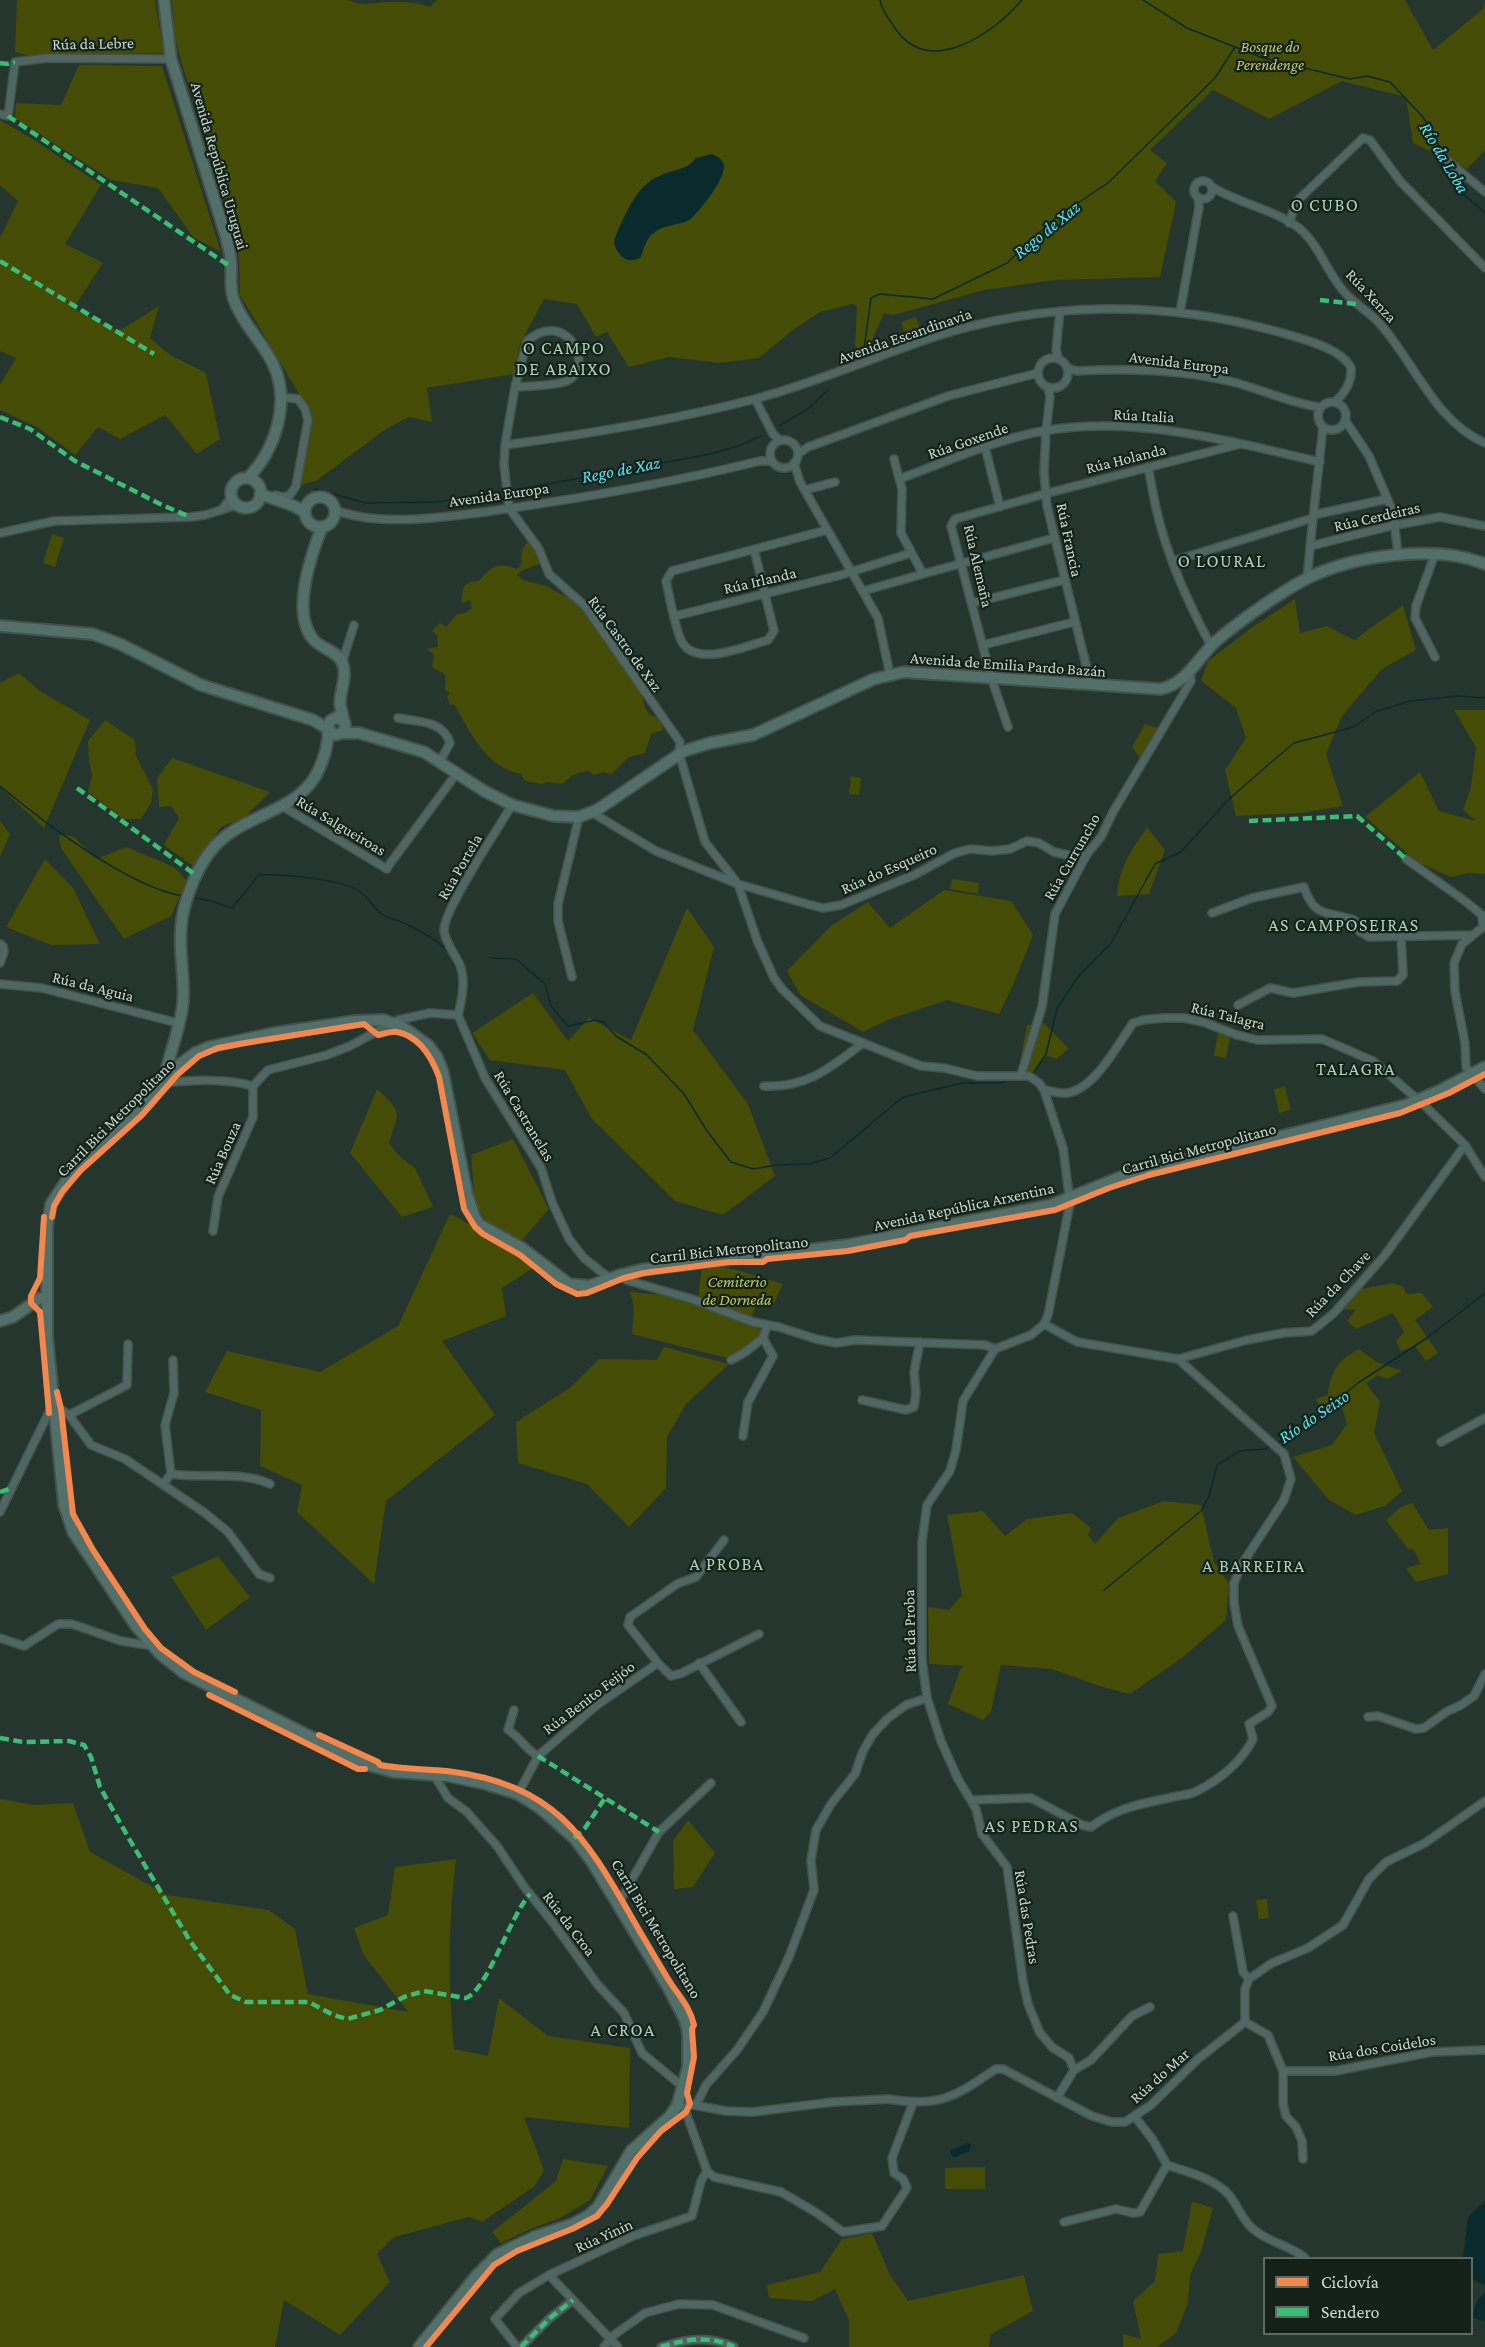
<!DOCTYPE html>
<html>
<head>
<meta charset="utf-8">
<style>
	body { margin:0 }
	#map { position:relative; width:1485px; height:2347px; overflow:hidden; background:#24362d; font-family:"Crimson Pro",serif }
	canvas { display:block }
	.legend { position:absolute; left:1263px; top:2257px; width:210px; height:78px; box-sizing:border-box; background:#132119; border:2px solid #5b6b62; margin:0; padding:8px 10px; list-style:none; font-size:18px; color:#c8dacf }
	.legend li { display:flex; align-items:center; gap:12px; height:30px }
	.legend b { width:30px; border:2px solid #5b6b62 }
</style>
</head>
<body>
<div id="map">
<canvas width="1485" height="2347"></canvas>
<ul class="legend">
<li><b style="height:8px;background:#f5874c"></b>Ciclovía</li>
<li><b style="height:8px;background:#3abd76"></b>Sendero</li>
</ul>
</div>
<script>
const ctx = document.querySelector('canvas').getContext('2d');
ctx.lineJoin = 'round';
function paint(path, color) { ctx.fillStyle = color; ctx.fill(path, 'evenodd'); }
function strokePath(path, color, width, dash) { ctx.strokeStyle = color; ctx.lineWidth = width; ctx.lineCap = dash ? 'butt' : 'round'; ctx.setLineDash(dash || []); ctx.stroke(path); }
function label(font, color, halo, rows, align = 'center') {
  ctx.font = font + ' "Crimson Pro",serif'; ctx.lineWidth = 4.5; ctx.setLineDash([]); ctx.textBaseline = 'middle'; ctx.strokeStyle = halo; ctx.fillStyle = color; for (const [text, x, y, turn = 0] of rows) {
    ctx.save(); ctx.translate(x, y); ctx.rotate((+turn || 0) * Math.PI / 180); ctx.textAlign = isNaN(turn) ? turn : align; if (halo) ctx.strokeText(text, 0, 0); ctx.fillText(text, 0, 0); ctx.restore();
  }
}
paint(new Path2D(`
	M17,0H155L164,53L27,55L15,52Z
	M172,0H348C354,2 362,5 368,4C389,1 411,0 430,7L437,0H1405L1433,50L1483,9L1485,3V150L1467,169L1413,143L1406,97L1342,81L1269,119L1213,90L1150,150L1167,163L1155,181L1176,202L1160,277L1055,280L984,290L893,315L884,313L868,350L864,352L855,346L857,306L852,304L820,312L794,329L759,358L719,363L669,357L629,367L607,332L596,337L577,304L544,299L520,344L514,374L427,388L432,422L409,417L386,429L316,481L300,485L312,425L311,414L240,295L239,260L234,232L181,61L175,38Z
	M79,65L162,66L221,252L193,237L158,188L111,180L15,118L16,103L61,105Z
	M0,120L31,138L101,185L65,244L103,263L73,309L119,331L159,306L150,338L170,355L206,373L220,439L197,454L165,415L120,439L98,427L75,455L37,427L0,410V385L16,358L0,351V238L18,201L0,185Z
	M916,317L921,332L906,337L901,322Z
	M52,534L64,538L55,567L43,563Z
	M528,541L535,542L542,559L541,563L523,570L517,575C525,583 535,582 545,586C552,588 556,593 564,595L565,592L574,594L575,602L638,676L645,708L650,715C659,717 663,721 663,730L651,734L645,753L629,757L611,774L603,772L594,775L589,771C577,772 572,774 563,784L548,782L542,784L525,781L521,774C485,767 471,733 454,704L450,705L447,696L450,693L445,690C446,668 447,677 432,667L434,655L427,649L438,647L437,635L432,631L440,623L446,627L457,614L465,613L472,608L470,600L463,603L461,600L464,586L470,582L479,581C490,567 499,561 516,569L521,566L522,550Z
	M1295,599L1300,633L1327,626L1354,640L1403,605L1416,650L1382,669L1342,716L1326,754L1343,806L1302,813L1236,816L1225,770L1246,738L1236,708L1201,681L1208,661L1254,626Z
	M19,673L40,691L90,720L44,828L0,787V683Z
	M1454,710H1485V874L1468,873L1451,877L1417,862L1365,817L1420,772L1439,811L1476,821L1463,810L1471,787L1476,747Z
	M105,720L135,740L136,756L153,789L151,803L141,819H123L88,792L92,776L89,761L88,741Z
	M1145,724L1158,728L1142,760L1132,747Z
	M172,758L270,792L244,818L221,827L193,866L164,845L179,818L171,806L159,807L157,778Z
	M851,776L861,778L859,795L849,794Z
	M0,821L10,834L0,857Z
	M1147,827L1165,850L1149,894L1117,896C1119,867 1131,851 1147,827Z
	M59,835L73,836L96,859L126,847L174,867L187,881L171,916L124,939L61,848Z
	M45,859L73,888L100,944L51,945L6,927Z
	M952,879L979,883L978,894L950,889Z
	M944,890L1011,901L1033,935L1014,983L999,1014L947,1000L890,1019L863,1032L800,995L787,971L831,926L868,902L890,928Z
	M687,908L714,947L693,1030L748,1104L775,1176L723,1215L675,1201L592,1119L565,1070L490,1060L472,1033L533,993L568,1041L589,1018L631,1040Z
	M1044,1023L1069,1049L1056,1059L1047,1056L1031,1074L1019,1067L1027,1025Z
	M1218,1032L1230,1037L1226,1058L1214,1056Z
	M1285,1087L1291,1110L1279,1113L1274,1089Z
	M377,1089C403,1113 399,1111 389,1143L398,1155L415,1168L433,1207L402,1217L350,1153Z
	M513,1139L549,1209L522,1240L489,1226L475,1204L471,1155Z
	M450,1214L512,1247L535,1264L533,1268L502,1288L506,1316L442,1341L495,1415L386,1501L374,1584L297,1512L302,1485L260,1466L261,1410L205,1392L227,1351L320,1372L398,1326Z
	M711,1265L737,1270L783,1284L772,1307L757,1302L751,1319L698,1297L702,1267Z
	M1393,1283L1404,1287L1406,1294L1422,1293L1433,1307L1415,1320L1438,1353L1426,1361L1415,1346L1401,1351L1396,1341L1404,1332L1393,1313L1356,1329L1347,1321L1356,1309L1343,1310L1361,1289Z
	M630,1292L664,1295L708,1309L760,1329V1337L731,1359L632,1334L634,1307Z
	M664,1347L729,1364L686,1404L667,1437L666,1488L629,1527L587,1484L518,1463L516,1422L571,1387L599,1359L657,1360Z
	M1359,1349L1377,1362L1402,1371L1387,1379L1378,1375L1366,1383L1380,1402L1374,1433L1402,1491L1385,1506L1356,1515L1329,1500L1293,1457L1332,1445L1347,1424L1342,1408L1323,1414L1316,1399L1328,1395C1330,1372 1338,1360 1359,1349Z
	M1164,1501L1201,1505L1214,1562L1229,1584L1226,1620L1183,1657L1130,1694L1096,1685L1052,1669L1001,1665L991,1712L983,1720L948,1704L960,1670L964,1666L929,1664L928,1607L949,1610L962,1595L947,1515L983,1511L1005,1536L1027,1519L1072,1513L1091,1528L1088,1535L1095,1544L1118,1518Z
	M1412,1503L1429,1530L1448,1528V1574L1416,1582L1406,1568L1421,1564L1414,1550L1408,1549L1386,1520L1401,1507Z
	M218,1556L250,1597L206,1630L171,1577Z
	M0,1799L34,1805L73,1803L90,1852L167,1895L269,1910L295,1929L308,1994L408,2012L363,1954L354,1928L388,1915L395,1867L456,1859C448,1922 448,1986 454,2049L488,2056L499,1998L548,2036L630,2048L629,2128L524,2117L544,2170L535,2186L482,2222L469,2217L394,2237L377,2254L390,2282L340,2335L284,2300L275,2347H0Z
	M688,1820L715,1853L693,1887L674,1889L673,1841Z
	M1267,1899L1269,1918L1259,1919L1256,1900Z
	M563,2159L608,2166L590,2200L560,2218L533,2228L501,2243L492,2232L556,2181Z
	M985,2167V2189H945V2168Z
	M1192,2201L1213,2208L1201,2252L1190,2275L1188,2303L1176,2333L1157,2347H1123V2334L1141,2339L1133,2301L1155,2281L1158,2254L1183,2251Z
	M872,2233L889,2273L908,2301L1024,2275L1033,2311L990,2335L989,2347H849V2320L835,2289L812,2301L769,2298L767,2285L820,2272L842,2239Z`), '#454c06');
paint(new Path2D(`
	M712,154C718,157 723,159 724,166C725,179 699,213 689,220C679,225 667,225 658,230C648,235 644,246 641,257C628,266 615,255 614,240C623,219 636,185 659,176C671,170 688,170 696,158Z
	M967,2143L971,2144L970,2151L953,2158L950,2151Z
	M1485,2201V2286L1472,2279V2258H1463L1468,2217Z
	M1485,2293V2321L1472,2318L1477,2300Z`), '#0a2b2d');
strokePath(new Path2D(`
	M880,0C882,11 889,19 895,28C929,79 994,33 1022,0
	M1143,0L1187,28L1263,58L1350,79L1367,76L1390,82L1422,116L1434,134L1451,176L1460,191L1485,213
	M853,359L864,349L871,298L880,294L933,299L1007,263L1053,220L1109,182L1215,78L1235,47
	M779,426L809,408L828,390
	M315,489L366,503L437,502L499,492
	M515,490L710,454L738,446L761,436
	M0,786C42,821 130,888 183,896
	M194,898L207,900L232,908L259,875C282,874 341,879 359,891C370,898 376,914 390,918C409,924 434,937 449,952
	M491,958L516,959L545,984L551,1006L568,1026L596,1020L603,1022L616,1036L647,1055L684,1094L707,1131L731,1162L753,1169L777,1165L809,1164L830,1158L903,1097L963,1083H1000L1011,1079
	M1034,1072L1046,1054L1057,1009L1077,978L1111,943L1155,864L1181,852L1227,801L1269,764L1294,743L1354,727L1375,712L1410,701L1458,696L1485,698
	M1275,1444L1298,1432L1358,1383L1427,1338L1485,1293
	M1104,1590L1201,1511L1209,1496L1217,1465L1240,1451L1265,1449L1271,1446`), '#0a2b2d', 1.5);
const street = new Path2D(`
	M0,114L8,116L15,62L48,58L171,59
	M1448,161L1485,192
	M1194 190a9 9 0 1 1 18 0a9 9 0 1 1-18 0Z
	M1212,187C1238,203 1273,209 1299,228C1318,244 1326,269 1341,288C1352,303 1369,311 1381,325C1415,364 1435,421 1485,443
	M1289,223L1297,201L1363,138L1370,140L1400,181L1485,268
	M1180,312L1199,207L1198,197
	M1038 373a15 15 0 1 1 30 0a15 15 0 1 1-30 0Z
	M1059,359L1056,350L1060,311
	M1067,368L1077,371C1130,368 1185,370 1237,383C1262,390 1296,405 1320,407
	M515,387C529,386 555,386 567,381C596,367 567,307 527,341L515,387L505,445L504,465L509,508L539,549L549,574L585,606L680,742L679,753L705,842L738,884L807,904L823,908L841,905L914,875L955,853L970,849L992,851L1010,849L1027,841L1039,843L1054,852L1072,856L1087,854
	M1048,387L1050,397L1046,431L1044,472L1047,506L1091,685
	M755,399L773,434L780,440
	M1318 416a14 14 0 1 1 28 0a14 14 0 1 1-28 0Z
	M1345,420L1369,456L1393,512L1398,554
	M770 454a14 14 0 1 1 28 0a14 14 0 1 1-28 0Z
	M505,445C589,434 674,420 755,399C815,383 872,358 931,338C1042,301 1162,300 1275,331C1296,337 1341,347 1351,368C1352,381 1345,393 1335,402
	M985,447L1000,507
	M798,454L808,447L948,396L1038,373
	M794,463L800,482L878,618L890,675
	M1148,467C1151,481 1153,495 1156,508C1167,557 1188,602 1211,646
	M899,479C946,462 994,440 1043,431C1136,415 1230,441 1320,462
	M805,490L835,482
	M275,495L283,497L290,495L296,486L308,420L305,409L298,399L281,397
	M223,508L232,497
	M335,510C383,529 462,515 512,508C595,496 678,481 760,461H772
	M1313,515L1387,499
	M1313,518L1323,427
	M0,533L54,521L190,517L205,515L237,505
	M1310,546L1391,526L1440,517L1485,526
	M754,549L774,631L768,640C746,646 694,669 681,640C674,624 670,598 666,581L672,571L827,530
	M1173,561L1313,518L1307,578
	M923,574L1054,538
	M863,591L923,574L901,533L902,489L894,459
	M972,603L1064,580
	M675,616L841,575L911,553
	M983,645L1074,622
	M1435,657L1415,618L1416,606L1435,554
	M342,663L354,625
	M398,718C418,722 443,720 450,743L440,761
	M1008,727L991,677L951,526L955,519L1052,492L1240,444
	M282,806L387,869
	M591,812L656,851L738,884L757,940L774,978L782,989L820,1026L921,1066L944,1068L977,1076H1029L1039,1083L1044,1090L1063,1148L1070,1203L1048,1315L1044,1324L1031,1335L995,1349L963,1401L956,1450L950,1471L927,1505L922,1541V1660L927,1698L906,1705L887,1719L873,1734L863,1751L855,1774L831,1804L816,1830L811,1860L814,1890L789,1957L763,2012L737,2050L706,2085L696,2105
	M1406,859L1465,901L1482,915L1483,927L1462,944L1454,963L1455,992L1465,1043L1466,1067L1485,1089
	M389,865L457,773
	M1212,913L1252,898L1304,887C1314,918 1327,911 1354,920L1360,932L1369,937L1473,935
	M0,944L3,946L4,952L0,963
	M572,977L558,921V904L579,817
	M0,984L42,988L178,1023
	M1238,1005L1270,988L1293,993L1359,982L1397,981L1403,975L1401,936
	M458,1015L485,1078L541,1168L552,1202L569,1239L584,1258L609,1278
	M458,1015C462,999 466,981 460,965C455,954 446,944 444,931C442,912 499,827 512,805
	M1021,1075L1042,1007L1055,914L1087,854L1101,837L1113,812L1191,681L1190,671
	M164,1083C194,1080 224,1078 253,1086L268,1070L327,1055L350,1046L398,1020L430,1013L458,1015
	M764,1086C807,1088 830,1068 863,1043
	M1044,1090C1051,1091 1060,1094 1067,1093C1095,1089 1118,1044 1133,1023L1143,1020L1163,1018H1184L1203,1022L1237,1035L1258,1040L1322,1039L1348,1050L1373,1061L1423,1104L1465,1145L1485,1177
	M213,1231L218,1197L253,1117V1086
	M620,1275L626,1280L692,1299L753,1322L779,1327L816,1339L836,1343L855,1340L985,1345L995,1349
	M1178,1359L1247,1340L1283,1333L1312,1331L1334,1313L1385,1255L1465,1145
	M731,1360L744,1353L763,1338
	M862,1400L906,1410L914,1407L916,1393L914,1372L920,1342
	M69,1415L127,1385L128,1344
	M743,1436L748,1402L773,1356L763,1338L767,1326
	M1441,1442L1485,1418
	M171,1474C204,1479 239,1470 270,1484
	M163,1484L171,1474L165,1425L174,1393L173,1360
	M0,1512L53,1404L69,1415L91,1445L125,1459L205,1513L228,1532L259,1574L270,1578
	M0,1638L24,1646L58,1624H72L121,1641L153,1646
	M658,1663L628,1625L630,1617L677,1584L696,1577L724,1540
	M699,1663L741,1722
	M927,1698L941,1741L958,1779L976,1809L982,1834L1007,1867L1023,1981L1028,2004L1040,2033L1052,2047L1069,2058L1074,2070
	M514,1710L508,1730C520,1737 526,1750 538,1756
	M1368,1717L1378,1716L1416,1729L1424,1728L1446,1712L1461,1705L1474,1696L1485,1674
	M434,1775L448,1798L467,1812L497,1846L525,1888L554,1924L597,1984L624,2013L642,2053L683,2087
	M518,1794L538,1756L597,1705L658,1663L671,1676L682,1673L759,1634
	M971,1800L1031,1798L1082,1825L1091,1827C1117,1807 1142,1804 1173,1797C1180,1795 1189,1795 1195,1792C1218,1781 1242,1762 1253,1739L1249,1724L1268,1712L1272,1706L1238,1626L1234,1603V1583L1242,1564L1284,1500L1291,1479L1284,1454L1178,1359L1077,1342L1044,1324
	M618,1904L659,1832L711,1783
	M1233,1916L1243,1972L1249,1979
	M1245,2022L1268,2035L1283,2071V2104L1286,2116L1296,2127L1302,2141L1303,2159
	M1283,2071H1335L1432,2052L1485,2050
	M1057,2098L1074,2070L1091,2060L1132,2016L1150,2007
	M688,2104L726,2111L753,2112L833,2102L889,2099C939,2108 956,2096 996,2069H1003L1092,2116L1112,2122H1125L1151,2105L1198,2059L1245,2022V1989L1249,1979L1272,1963L1308,1948L1343,1925L1369,1879L1386,1862L1425,1843L1485,1801
	M684,2107L707,2171L714,2177L781,2192L817,2213L843,2232L882,2226L907,2188L903,2179L894,2173L892,2158L913,2103
	M1135,2117L1153,2140L1167,2165C1188,2172 1214,2178 1229,2195C1239,2207 1243,2223 1257,2232C1268,2241 1298,2250 1305,2258
	M1064,2222L1116,2209L1133,2213L1140,2212L1167,2165
	M549,2275L618,2347
	M517,2347L495,2319L519,2293L549,2275L633,2236L692,2216L701,2181L707,2171
	M521,2347L550,2318L573,2300
	M604,2347L614,2335L645,2313L679,2304L713,2305L804,2338
	M661,2347C685,2339 710,2335 734,2347`);
const secondary = new Path2D(`
	M164,0L171,59L226,237C228,246 231,255 231,264C232,279 229,292 236,305C245,326 263,343 273,364C291,401 276,449 248,478
	M231 493a15 15 0 1 1 30 0a15 15 0 1 1-30 0Z
	M260,494L294,506L305,512
	M305 512a15 15 0 1 1 30 0a15 15 0 1 1-30 0Z
	M322,527C311,555 291,613 313,639C321,649 336,650 342,662C348,675 340,690 340,704C341,710 343,716 344,722
	M0,626L93,634L120,644L201,685L313,720L328,729
	M341,733H359L424,752L484,791L512,805L554,816L579,817L597,810L684,751L710,743L753,735L874,679L904,672L1161,689C1187,683 1197,659 1215,642C1238,622 1279,593 1306,579C1353,555 1436,544 1485,564
	M164,1082C168,1055 181,1028 183,1002C185,978 179,953 181,929C182,905 195,872 209,853C238,814 290,816 315,777C322,765 326,752 328,738C328,732 327,726 330,721L337,717L345,723C346,730 342,734 335,735L329,730
	M0,1321L13,1317L40,1298
	M419,2347L477,2275L498,2254L534,2237L573,2224L588,2216L598,2207L631,2151L669,2117L677,2106L688,2067V2033L685,2020L668,1987L592,1862L574,1838L540,1808L518,1794L486,1784L449,1776L394,1772L365,1764L184,1673L159,1653L136,1626L73,1532L64,1505L47,1336V1227L51,1204L72,1172L147,1104L179,1065L195,1053L209,1047L274,1033L355,1021L384,1020L404,1028L428,1045L437,1057L443,1072L467,1194L475,1218L480,1225L522,1248L569,1284L589,1286L620,1275L640,1270L848,1245L1051,1205L1126,1175L1406,1105L1441,1090L1485,1067`);
strokePath(street, '#43524a', 10);
strokePath(secondary, '#43524a', 14);
strokePath(street, '#4f6662', 7);
strokePath(secondary, '#536f6a', 10);
strokePath(new Path2D(`
	M0,63L7,64L15,62
	M8,116L231,267
	M0,261L154,354
	M1320,300L1356,304
	M0,417L30,429L75,461L160,504L190,517
	M77,788L197,876
	M1249,821L1357,816L1406,859
	M0,1492L12,1488
	M0,1738L23,1742L69,1741L84,1745L91,1757L100,1787L128,1837L190,1941L230,1995L246,2002H309L333,2015L347,2019L380,2010L404,1997L424,1991L466,1998C488,1989 510,1916 530,1894
	M538,1756L659,1832
	M574,1838L585,1828L605,1798
	M521,2347L550,2318L573,2300
	M661,2347C685,2339 710,2335 734,2347`), '#3abd76', 4.5, [9, 4.5]);
strokePath(new Path2D(`
	M44,1217L40,1278L31,1296V1303L40,1312L49,1413
	M52,1217L54,1206L62,1192L81,1170L142,1115L177,1075L199,1056L218,1048L245,1043L364,1024L378,1035C384,1034 391,1031 397,1032C419,1036 432,1058 439,1077L464,1209L475,1227L483,1234L520,1255L556,1284L577,1294L587,1293L624,1278L644,1273L729,1262H763L767,1259L848,1251L905,1240L910,1236L1055,1210L1109,1188L1149,1175L1400,1113L1449,1093L1485,1074
	M57,1392L61,1409L73,1514L93,1550L145,1629L161,1648L194,1672L235,1692
	M209,1695L358,1769H365
	M319,1735L378,1762L380,1765C402,1769 425,1769 447,1771C563,1785 589,1844 642,1935C651,1950 660,1966 670,1982C679,1996 690,2007 694,2025L692,2029L694,2057L687,2093L690,2104L686,2112L661,2131L637,2158L607,2204L597,2216L572,2229L517,2251L494,2265L426,2347`), '#f5874c', 6);
label('16px', '#c8dacf', '#132119', [
	["Rúa da Lebre",93,44,-1],
	["Avenida República Uruguai",219,166,74],
	["Rúa Xenza",1371,296,47],
	["Avenida Escandinavia",905,336,-19],
	["Avenida Europa",1179,363,7],
	["Rúa Italia",1144,416,3],
	["Rúa Goxende",968,441,-19],
	["Rúa Holanda",1126,459,-14],
	["Avenida Europa",499,495,-8],
	["Rúa Cerdeiras",1377,517,-13],
	["Rúa Francia",1069,540,78],
	["Rúa Alemaña",978,566,77],
	["Rúa Irlanda",760,581,-13],
	["Rúa Castro de Xaz",625,644,54],
	["Avenida de Emilia Pardo Bazán",1008,665,4],
	["Rúa Salgueiroas",341,826,31],
	["Rúa Curruncho",1072,857,-60],
	["Rúa Portela",460,867,-60],
	["Rúa do Esqueiro",889,869,-24],
	["Rúa da Aguia",93,987,14],
	["Rúa Talagra",1228,1016,14],
	["Rúa Castranelas",524,1116,59],
	["Carril Bici Metropolitano",116,1118,-45],
	["Carril Bici Metropolitano",1199,1149,-15],
	["Rúa Bouza",223,1153,-66],
	["Avenida República Arxentina",964,1207,-12],
	["Carril Bici Metropolitano",729,1250,-6],
	["Rúa da Chave",1338,1284,-46],
	["Rúa da Proba",910,1631,-91],
	["Rúa Benito Feijóo",589,1698,-37],
	["Rúa das Pedras",1027,1917,81],
	["Rúa da Croa",569,1924,53],
	["Carril Bici Metropolitano",656,1929,59],
	["Rúa dos Coidelos",1382,2048,-9],
	["Rúa do Mar",1160,2076,-42],
	["Rúa Yinin",604,2236,-24]
]);
label('italic 16px', '#c1cb65', '#132119', [
	["Bosque do",1270,47],
	["Perendenge",1270,65],
	["Cemiterio",737,1282],
	["de Dorneda",737,1300]
]);
label('italic 18px', '#4fe8f8', '#132119', [
	["Río da Loba",1444,158,59],
	["Rego de Xaz",1047,230,-39],
	["Rego de Xaz",621,470,-11],
	["Río do Seixo",1314,1417,-34]
]);
ctx.letterSpacing = '1.5px';
label('18px', '#acd1bc', '#132119', [
	["O CUBO",1325,205],
	["O CAMPO",564,348],
	["DE ABAIXO",564,369],
	["O LOURAL",1222,561],
	["AS CAMPOSEIRAS",1344,925],
	["TALAGRA",1356,1069],
	["A PROBA",727,1564],
	["A BARREIRA",1254,1566],
	["AS PEDRAS",1032,1826],
	["A CROA",623,2030]
]);
ctx.letterSpacing = '0px';
</script>
</body>
</html>
